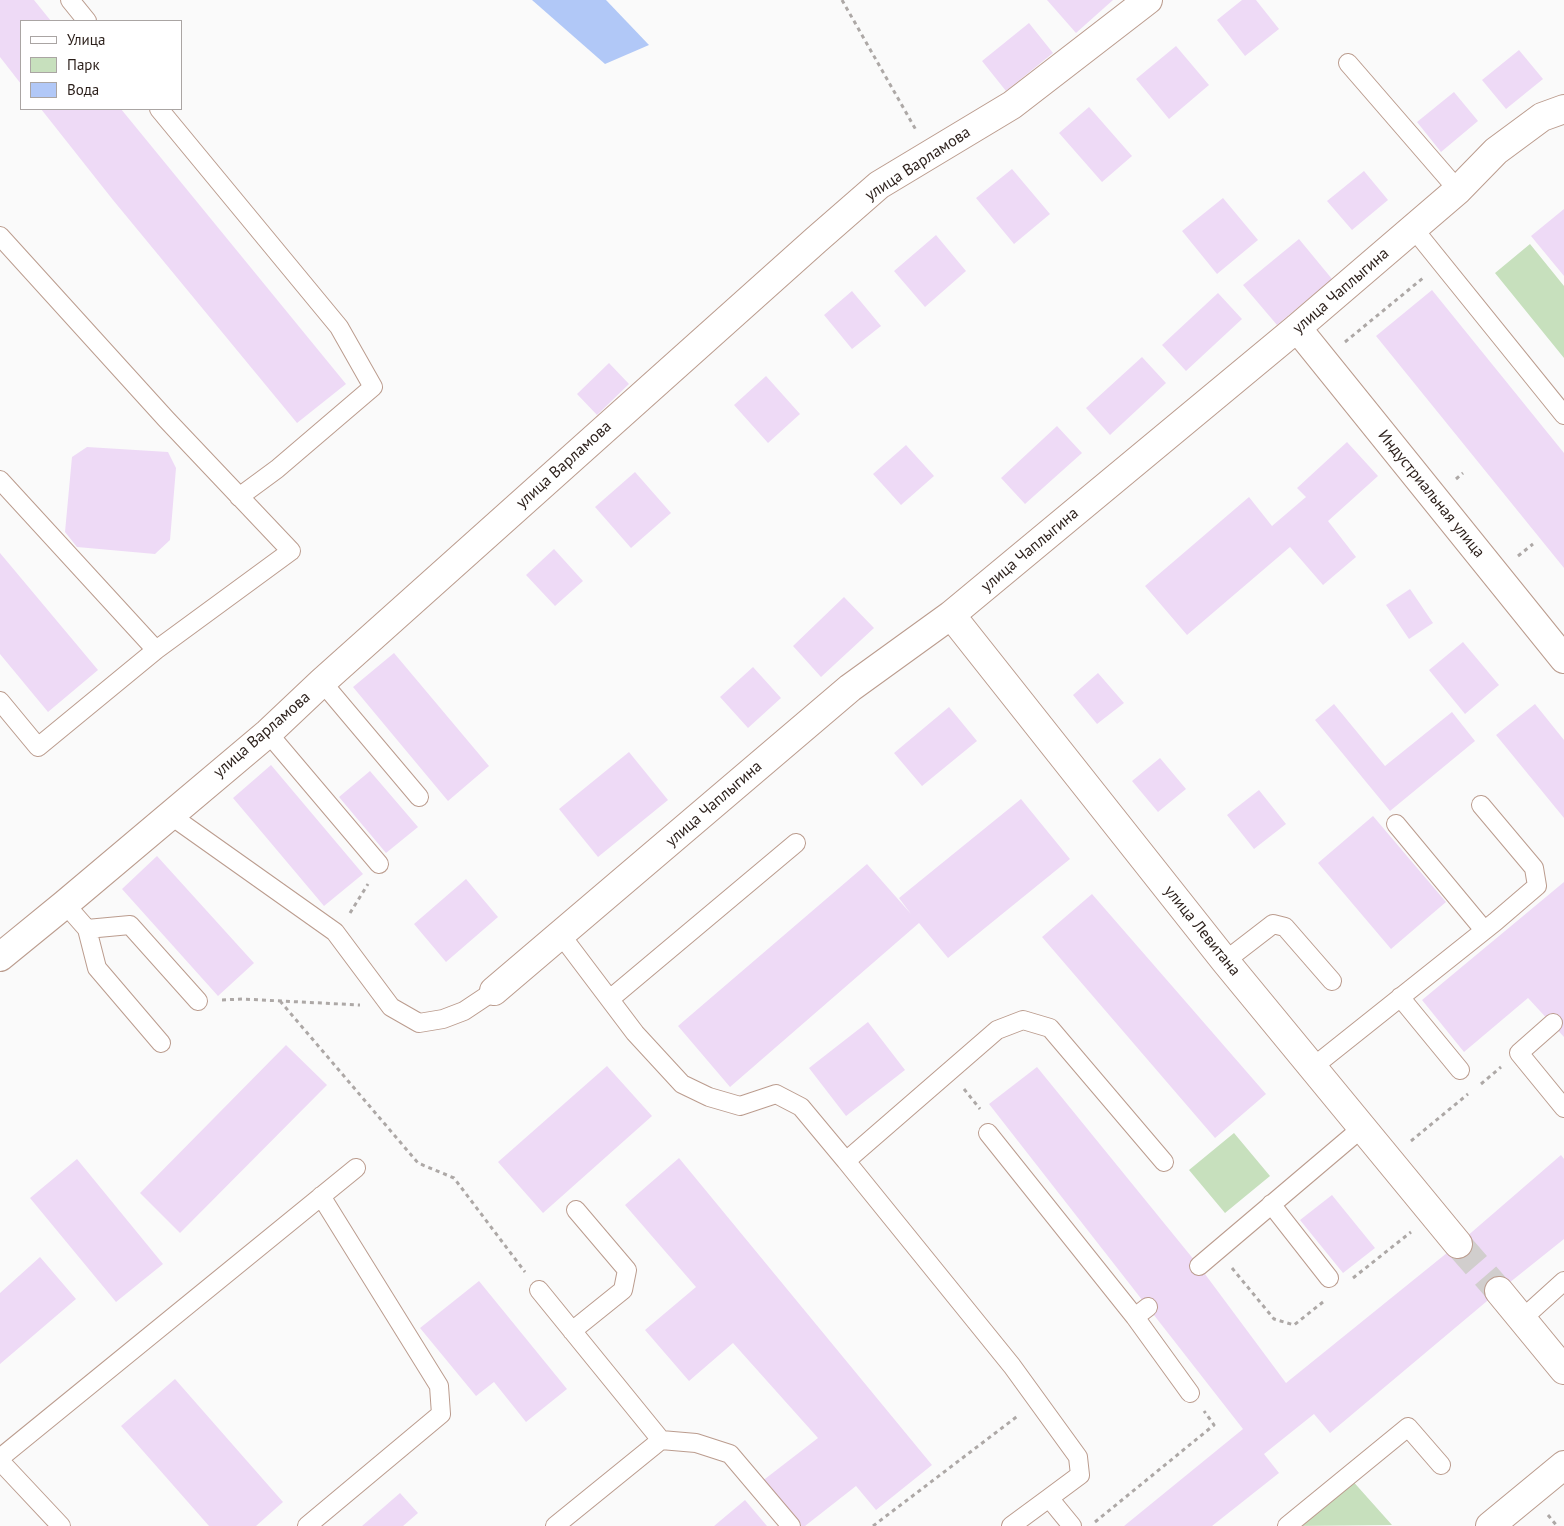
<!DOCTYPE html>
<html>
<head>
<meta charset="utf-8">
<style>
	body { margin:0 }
	#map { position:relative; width:1564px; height:1526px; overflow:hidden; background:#fafafa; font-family:"PT Sans",sans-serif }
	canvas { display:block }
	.legend { position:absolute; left:20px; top:20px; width:162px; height:90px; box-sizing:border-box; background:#fff; border:1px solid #aaa5a3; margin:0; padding:6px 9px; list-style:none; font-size:15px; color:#2b1f1a }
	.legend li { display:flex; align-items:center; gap:10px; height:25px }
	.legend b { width:25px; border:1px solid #aaa5a3 }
</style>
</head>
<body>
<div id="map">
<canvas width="1564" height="1526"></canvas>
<ul class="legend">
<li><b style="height:6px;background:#fff"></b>Улица</li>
<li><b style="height:14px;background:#c7e0bd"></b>Парк</li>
<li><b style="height:14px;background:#b1c8f7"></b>Вода</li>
</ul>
</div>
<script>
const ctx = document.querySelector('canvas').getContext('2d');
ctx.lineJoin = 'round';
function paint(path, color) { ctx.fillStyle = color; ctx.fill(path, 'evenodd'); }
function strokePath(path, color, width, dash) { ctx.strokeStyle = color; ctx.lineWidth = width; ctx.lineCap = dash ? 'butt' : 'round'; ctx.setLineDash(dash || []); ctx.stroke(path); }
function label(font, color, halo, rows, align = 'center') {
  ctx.font = font + ' "PT Sans",sans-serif'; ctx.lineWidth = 4; ctx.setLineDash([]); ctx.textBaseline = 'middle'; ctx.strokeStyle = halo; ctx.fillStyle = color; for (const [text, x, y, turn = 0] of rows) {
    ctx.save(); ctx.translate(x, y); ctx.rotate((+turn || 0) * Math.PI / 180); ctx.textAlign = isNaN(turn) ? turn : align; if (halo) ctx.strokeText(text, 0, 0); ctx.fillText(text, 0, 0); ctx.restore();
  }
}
paint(new Path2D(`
	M1530,244L1564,286V358L1495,273Z
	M1234,1133L1270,1176L1225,1213L1189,1170Z
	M1350,1478L1392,1525L1293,1526Z`), '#c7e0bd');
paint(new Path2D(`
	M532,0H606L649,45L605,64Z`), '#b1c8f7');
paint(new Path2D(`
	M0,0H34L51,21H21V84L0,57Z
	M1047,0H1113L1076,33Z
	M1242,0H1256L1279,29L1245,56L1217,20Z
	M1029,23L1053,53L1006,91L982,61Z
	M1176,46L1209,85L1169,119L1136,79Z
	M1519,50L1543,79L1506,109L1482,80Z
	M1454,92L1478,121L1441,152L1417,122Z
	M1089,107L1132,156L1102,182L1059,133Z
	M41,109H121L346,384L297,423L113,200Z
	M1012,169L1050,214L1014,244L976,198Z
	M1364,171L1388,200L1352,230L1327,201Z
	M1223,198L1258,240L1217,274L1182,231Z
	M1564,209V276L1531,236Z
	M936,235L966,271L925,307L894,271Z
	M1299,239L1332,279L1277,325L1243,285Z
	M1432,290L1564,453V568L1376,336Z
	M852,291L881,326L852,349L824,315Z
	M1218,293L1242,319L1186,371L1162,345Z
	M1142,357L1166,383L1110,435L1086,408Z
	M609,363L629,384L597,415L577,394Z
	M766,376L800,414L768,443L734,405Z
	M1057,426L1082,453L1025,504L1001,478Z
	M1347,442L1378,476L1328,521L1356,557L1323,585L1290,547L1187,635L1145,586L1249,497L1272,526L1306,497L1297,488Z
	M906,445L934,476L901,505L873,474Z
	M87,447L168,452L176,468L170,540L155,554L77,547L65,532L72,457Z
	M635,472L671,513L631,548L595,507Z
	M554,549L583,581L555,606L526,575Z
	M0,553L98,670L48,712L0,654Z
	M1410,589L1433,623L1409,639L1386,605Z
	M844,597L874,628L821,677L793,646Z
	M1463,642L1499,685L1465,714L1429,670Z
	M394,653L489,766L448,801L353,687Z
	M753,667L781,698L748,728L720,697Z
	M1098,673L1124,703L1097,724L1073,695Z
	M1334,704L1385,766L1452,712L1475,741L1390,811L1315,720Z
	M1535,704L1564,740V818L1496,735Z
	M949,707L977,741L922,786L894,753Z
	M629,752L668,800L598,857L559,809Z
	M1160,758L1186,789L1158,812L1132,781Z
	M271,765L363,874L324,906L233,798Z
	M370,771L418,827L386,853L339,797Z
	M1259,790L1286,824L1254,849L1227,815Z
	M1021,799L1070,859L948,958L919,923L730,1087L678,1026L867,864L911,914L899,898Z
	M1373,816L1446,902L1391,949L1318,863Z
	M157,856L254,963L218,996L122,889Z
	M466,879L498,917L446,962L414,924Z
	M1564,882V1037L1528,998L1464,1052L1422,1000Z
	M1092,894L1266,1094L1215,1138L1042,937Z
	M868,1022L905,1070L846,1116L809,1068Z
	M286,1045L327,1085L180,1233L140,1193Z
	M607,1066L652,1116L543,1213L498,1162Z
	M1037,1067L1199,1266L1286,1383L1458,1244L1561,1155L1564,1159V1239L1499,1291L1330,1433L1314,1414L1264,1454L1279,1473L1212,1526H1124L1243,1429L989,1104Z
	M679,1158L932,1465L876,1510L856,1486L805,1526H795L761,1482L818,1438L733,1343L689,1381L645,1330L696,1287L625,1205Z
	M77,1159L163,1264L116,1302L30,1198Z
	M1332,1195L1375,1248L1343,1273L1300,1220Z
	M40,1257L76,1299L0,1364V1293Z
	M479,1281L567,1389L526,1422L494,1382L476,1396L420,1328Z
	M175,1379L283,1502L256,1526H209L121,1426Z
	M400,1493L418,1513L403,1526H362Z
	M745,1500L767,1526H714Z`), '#eedaf6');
strokePath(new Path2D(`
	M1458,1244L1499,1291`), '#d1cecd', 28, [28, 14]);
const service = new Path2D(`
	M70,0L87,21
	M1348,63L1458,190
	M159,109L339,327L373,387L277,469L239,497
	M1413,228L1564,415
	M0,236L166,419L291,551L156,650L0,480
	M322,682L419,797
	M0,701L38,747L156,650
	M268,733L379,864
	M170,815L335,932L391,1007L419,1023L443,1019L464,1011L494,991
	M1396,824L1484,930
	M65,904L87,929L97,968L161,1043
	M87,929L130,925L198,1001
	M561,935L635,1033L682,1084L709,1097L740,1106L776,1094L801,1107L846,1161
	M1225,961L1273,924L1285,927L1332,981
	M1400,997L1460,1070
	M610,999L796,843
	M1553,1023L1519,1053L1564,1108
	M1313,1067L1495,922L1537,886L1534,868L1481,805
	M988,1133L1135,1317
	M1271,1204L1329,1278
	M1199,1266L1363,1127
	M539,1290L661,1440
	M1148,1307L1135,1317L1190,1393
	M1522,1319L1564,1281
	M572,1331L623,1290L627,1270L576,1210
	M0,1458L356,1168
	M0,1461L61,1526
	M307,1526L441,1414L439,1386L321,1196
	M555,1526L661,1440L696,1443L730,1454L791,1526
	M1011,1526L1049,1498
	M1072,1526L1049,1498L1080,1475L1078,1457L1012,1366L846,1161L997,1030L1023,1020L1050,1028L1164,1162
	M1287,1526L1408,1427L1441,1465`);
const minor = new Path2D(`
	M1297,328L1564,659
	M951,615L1225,961L1458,1244
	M0,957L65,904L268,733L322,682L816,240L879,185L1012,105L1148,0
	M494,991L850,688L951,615L1297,328L1458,190L1496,151L1542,117L1564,109
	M1499,1291L1564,1370
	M1490,1526L1564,1465`);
strokePath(service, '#bb9c8e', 20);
strokePath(minor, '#bb9c8e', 30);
strokePath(new Path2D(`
	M842,0L916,130
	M1345,342L1423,278
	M1456,479L1463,473
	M1518,556L1533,544
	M350,913L368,884
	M222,1000L242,999L360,1005
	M280,1001L418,1163L454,1178L525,1272
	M1481,1084L1501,1067
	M964,1089L980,1109
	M1411,1141L1468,1094
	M1232,1268L1274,1319L1294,1325L1323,1302
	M1353,1278L1411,1232
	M1548,1515L1557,1526
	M1095,1522L1214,1425L1204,1411
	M873,1526L1019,1415`), '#ada8a6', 3, [4, 4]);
strokePath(service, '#fff', 18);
strokePath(minor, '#fff', 28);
label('16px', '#2b1f1a', '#fff', [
	["улица Варламова",918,164,-33],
	["улица Чаплыгина",1341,291,-41],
	["улица Варламова",564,465,-42],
	["Индустриальная улица",1431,494,51],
	["улица Чаплыгина",1030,550,-40],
	["улица Варламова",262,735,-41],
	["улица Чаплыгина",714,804,-41],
	["улица Левитана",1202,931,51]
]);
</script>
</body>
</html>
